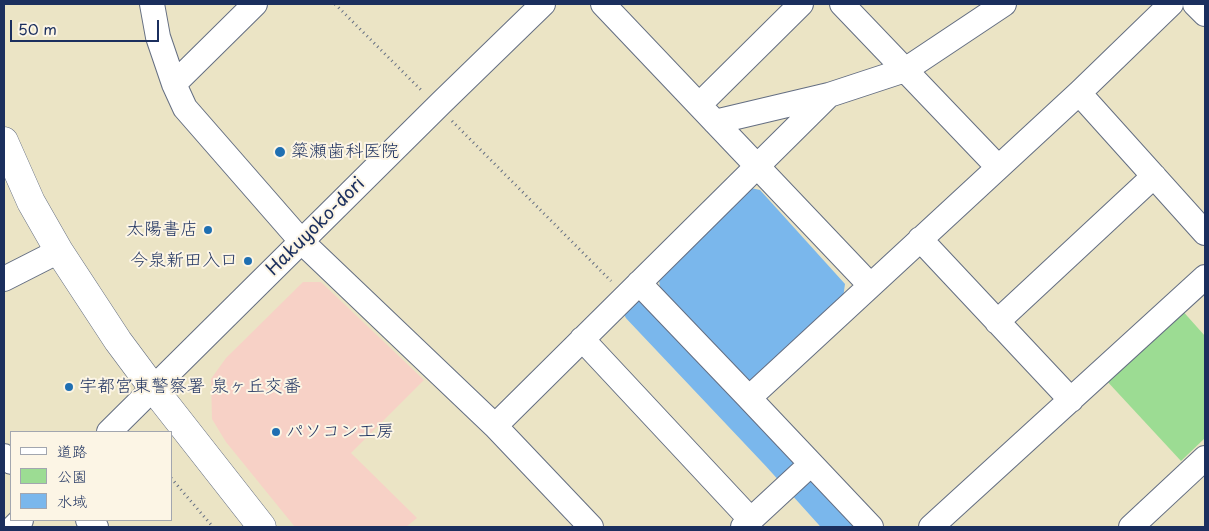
<!DOCTYPE html>
<html>
<head>
<meta charset="utf-8">
<style>
	body { margin:0 }
	#map { position:relative; width:1209px; height:531px; overflow:hidden; background:#ebe4c5; font-family:"Playpen Sans","Klee One",sans-serif }
	canvas { display:block }
	.frame { position:absolute; inset:0; border:5px solid #1b2f5e; pointer-events:none }
	.legend { position:absolute; left:10px; top:431px; width:162px; height:90px; box-sizing:border-box; background:#fcf5e5; border:1px solid #a2a6af; margin:0; padding:6px 9px; list-style:none; font-size:15px; color:#1b2f5e }
	.legend li { display:flex; align-items:center; gap:10px; height:25px }
	.legend b { width:25px; border:1px solid #a2a6af }
	.scale { position:absolute; left:10px; top:20px; width:149px; height:22px; box-sizing:border-box; border:2px solid #1b2f5e; border-top:0; padding-left:6px; font-size:15px; line-height:18px; white-space:nowrap; color:#1b2f5e; -webkit-text-stroke:4px #fcf5e5; paint-order:stroke }
</style>
</head>
<body>
<div id="map">
<canvas width="1209" height="531"></canvas>
<div class="frame"></div>
<ul class="legend">
<li><b style="height:6px;background:#fff"></b>道路</li>
<li><b style="height:14px;background:#9cdc93"></b>公園</li>
<li><b style="height:14px;background:#7ab7ec"></b>水域</li>
</ul>
<div class="scale">50 m</div>
</div>
<script>
const ctx = document.querySelector('canvas').getContext('2d');
ctx.lineJoin = 'round';
function paint(path, color) { ctx.fillStyle = color; ctx.fill(path, 'evenodd'); }
function strokePath(path, color, width, dash) { ctx.strokeStyle = color; ctx.lineWidth = width; ctx.lineCap = dash ? 'butt' : 'round'; ctx.setLineDash(dash || []); ctx.stroke(path); }
function label(font, color, halo, rows, align = 'center') {
  ctx.font = font + ' "Playpen Sans","Klee One",sans-serif'; ctx.lineWidth = 4; ctx.setLineDash([]); ctx.textBaseline = 'middle'; ctx.strokeStyle = halo; ctx.fillStyle = color; for (const [text, x, y, turn = 0] of rows) {
    ctx.save(); ctx.translate(x, y); ctx.rotate((+turn || 0) * Math.PI / 180); ctx.textAlign = isNaN(turn) ? turn : align; if (halo) ctx.strokeText(text, 0, 0); ctx.fillText(text, 0, 0); ctx.restore();
  }
}
paint(new Path2D(`
	M303,282H321L424,380L351,453L417,518L406,527H295L226,442L212,419L211,379L226,358Z`), '#f7d1c6');
paint(new Path2D(`
	M1180,308L1205,336V438L1181,461L1105,379Z`), '#9cdc93');
paint(new Path2D(`
	M746,187L760,190L845,284L843,298L758,380L741,381L660,293L659,276Z
	M640,309L779,456L775,459L636,312Z`), '#7ab7ec');
strokePath(new Path2D(`
	M641,308L780,455L845,527`), '#7ab7ec', 36);
const minor = new Path2D(`
	M152,4L158,37L174,84L185,108L302,242L495,426L591,527
	M603,4L870,285
	M842,4L998,167
	M1171,4L1079,93L1205,233
	M1195,4L1205,14
	M174,84L255,4
	M699,105L801,4
	M715,122L829,95
	M920,239L1071,400
	M4,279L59,251
	M639,283L749,398
	M997,322L1154,176
	M582,339L751,520
	M495,426L829,95L905,70L1004,4
	M109,432L441,103L543,4
	M4,456L11,462
	M88,520L96,527
	M14,527L21,520
	M743,527L811,464
	M871,527L749,398L1079,93
	M931,527L1205,277
	M1131,527L1205,458`);
const highway = new Path2D(`
	M4,141L31,202L59,251L118,341L153,388L262,527`);
strokePath(minor, '#646e82', 26);
strokePath(highway, '#646e82', 29);
strokePath(new Path2D(`
	M335,4L423,92
	M452,121L611,281
	M171,478L213,527`), '#646e82', 3, [1, 4]);
strokePath(minor, '#fff', 24);
strokePath(highway, '#fff', 28);
for (const [x, y, r, color] of [
	[280,152,6,"#1f6fb2"],
	[208,230,5,"#1f6fb2"],
	[248,261,5,"#1f6fb2"],
	[69,387,5,"#1f6fb2"],
	[276,432,5,"#1f6fb2"]
]) { const dot = new Path2D(); dot.arc(x, y, r, 0, 2 * Math.PI); ctx.fillStyle = color; ctx.fill(dot); strokePath(dot, '#fcf5e5', 2); }
label('18px', '#1b2f5e', '#fcf5e5', [
	["簗瀬歯科医院",291,152],
	["太陽書店",198,230,"right"],
	["今泉新田入口",238,261,"right"],
	["宇都宮東警察署 泉ヶ丘交番",79,387],
	["パソコン工房",286,432]
], 'left');
label('18px', '#1b2f5e', '#fcf5e5', [
	["Hakuyoko-dori",316,227,-45]
]);
</script>
</body>
</html>
